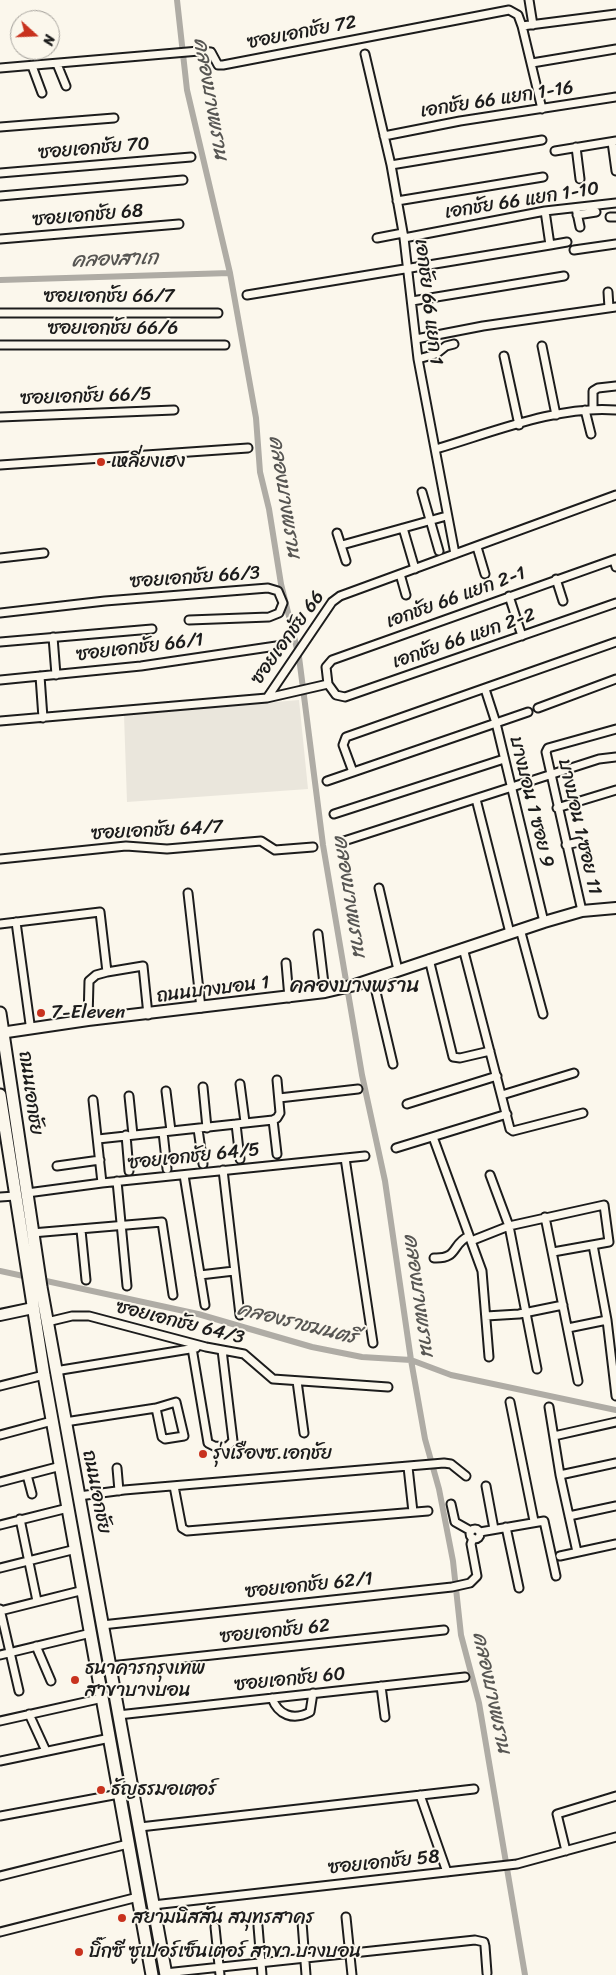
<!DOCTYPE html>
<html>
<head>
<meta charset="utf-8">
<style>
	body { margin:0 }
	#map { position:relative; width:616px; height:1975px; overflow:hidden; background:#fbf7ec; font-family:Sriracha,sans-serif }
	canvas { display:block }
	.north { position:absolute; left:10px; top:10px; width:50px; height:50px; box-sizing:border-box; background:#fbf7ec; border:1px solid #a29f99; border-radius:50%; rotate:110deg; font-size:14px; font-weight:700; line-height:20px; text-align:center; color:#1c1c1c }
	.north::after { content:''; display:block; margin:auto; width:18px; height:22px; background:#c8321e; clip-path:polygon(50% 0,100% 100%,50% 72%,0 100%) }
</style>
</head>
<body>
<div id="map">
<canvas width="616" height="1975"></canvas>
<div class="north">N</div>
</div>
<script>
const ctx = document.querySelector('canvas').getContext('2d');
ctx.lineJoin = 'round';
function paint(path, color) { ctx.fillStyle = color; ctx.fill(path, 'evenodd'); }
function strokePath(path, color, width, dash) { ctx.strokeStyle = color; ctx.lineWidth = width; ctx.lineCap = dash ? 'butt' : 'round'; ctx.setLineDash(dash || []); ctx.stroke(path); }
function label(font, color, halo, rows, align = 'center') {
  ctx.font = font + ' Sriracha,"Playpen Sans Thai",sans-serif'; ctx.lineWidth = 4; ctx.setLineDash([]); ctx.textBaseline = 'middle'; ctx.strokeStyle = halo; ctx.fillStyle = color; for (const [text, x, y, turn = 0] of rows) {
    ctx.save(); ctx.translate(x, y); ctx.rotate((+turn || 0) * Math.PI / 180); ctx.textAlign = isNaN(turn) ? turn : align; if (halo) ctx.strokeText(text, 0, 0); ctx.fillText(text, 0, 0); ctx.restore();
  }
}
paint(new Path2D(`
	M299,700L308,789L127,802L124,715Z`), '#eae6dc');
strokePath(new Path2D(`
	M177,0L187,90L230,273L256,418L260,472L269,509L281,584L299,657L323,845L362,1075L385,1181L411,1360L425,1439L439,1489L453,1561L461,1635L479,1703L525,1975
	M0,280L230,273
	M0,1271L198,1314L312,1347L362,1357L411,1360L451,1375L616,1410`), '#afaca5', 6);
const street = new Path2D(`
	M529,0L533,25
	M522,26L616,14
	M365,54L391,165L404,238L418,359L455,554
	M532,63L616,49
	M57,64L66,86
	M32,66L42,93
	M0,68L199,51L211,52L218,65H223L509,10L518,15L522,26L542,109
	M0,127L114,118
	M384,136L460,121L616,97
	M612,142L616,171
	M576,147L580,179
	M555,151L616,141
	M391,165L542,140
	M0,173L191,157
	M0,196L183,180
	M397,201L543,177
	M576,208L580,227
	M577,215L596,212
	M610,217H616
	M377,238L403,233
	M404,238L545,211L616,203
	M0,239L179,224
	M550,245L567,242
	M574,250L616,244
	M608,292L609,308
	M247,295L550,245L545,211
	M412,301L564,276
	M0,313H218
	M416,339L483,326L616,307
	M0,345H225
	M542,346L556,415
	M504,356L519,425
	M418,359L436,354L446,346L454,344
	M585,410L591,434
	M593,410V391L598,388L616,386
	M0,417L174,410
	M436,449C491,433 558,405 616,410
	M0,465L248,448
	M422,492L439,551
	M403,528L415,569
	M337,533L346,561
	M342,545L443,517
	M477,547L485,574
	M0,558L44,553
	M614,560L616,567
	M400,574L406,595
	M556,579L563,601
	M509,596L522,636
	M0,613L105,601L268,588L278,591L283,603L279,613L269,617L189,620
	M53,637L56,675
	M0,642L152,629
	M40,676L43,718
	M0,680L141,666L283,645
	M328,684L326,667L332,660L616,559
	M328,684L336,695L345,697L616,603
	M485,689L496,723L544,922
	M267,698L328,684
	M538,708L616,679
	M0,721L267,698L332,602L340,596L616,495
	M353,772L343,745L346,737L616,642
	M327,781L528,712
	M476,799L510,933
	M557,808L616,790
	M334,814L504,759
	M344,841L599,759L616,757
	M566,845L579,842
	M0,859L126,846L167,849L261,841L275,850L313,847
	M379,888L398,970
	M188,893L201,1008
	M582,911L546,752L548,748L616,729
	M16,922L30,1024
	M0,924L100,912L107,972L143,966L148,1015
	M520,929L543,1014
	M318,934L325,992
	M463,948L510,1129L513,1131L583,1113
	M429,959L453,1057L460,1058L490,1051
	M286,963L289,998
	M373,979L393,1064
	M88,1020L89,981L96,975L107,972
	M277,1080L280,1113L277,1118L273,1120L277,1154
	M240,1084L245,1122
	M203,1087L207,1128
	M166,1091L171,1131
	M502,1095L574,1073
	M129,1096L133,1135
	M279,1098L358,1089
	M93,1100L102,1183
	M407,1104L497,1076
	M236,1124L240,1159
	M198,1129L203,1164
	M163,1132L167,1169
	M126,1135L129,1171
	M433,1137L482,1271L489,1357
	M98,1139L273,1120
	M396,1148L507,1114
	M345,1158L373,1343
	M57,1166L100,1160
	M223,1170L240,1315
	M184,1175L205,1305
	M490,1175L509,1226L537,1369
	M117,1181L127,1286
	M27,1193L102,1183L365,1156
	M0,1197L15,1196
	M545,1217L578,1381
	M81,1230L86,1280
	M32,1233L162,1222L173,1295
	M471,1241L509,1226L604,1205L609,1242L553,1252
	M593,1245L607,1320L616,1396
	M434,1258C459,1259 451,1244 469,1236
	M200,1275L234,1271
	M486,1316L519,1314L563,1305
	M47,1322L72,1316H89L206,1347L244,1354L273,1379L388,1387
	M568,1328L607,1320
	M192,1348L208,1443L214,1446L227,1447L233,1441L222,1350
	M55,1371L196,1348
	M297,1381L304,1433
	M0,1386L44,1375
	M510,1402L534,1521
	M549,1407L560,1475L616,1463
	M65,1422L156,1408L176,1402L184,1436L165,1439L162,1437L156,1408
	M0,1435L52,1421
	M554,1436L616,1422
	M408,1467L413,1512
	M117,1468L119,1491
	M27,1475L32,1494
	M560,1475L577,1552
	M0,1482L61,1466
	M174,1486L182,1528L187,1531L428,1511
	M486,1486L494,1529
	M79,1496L124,1490L444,1463L451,1464L466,1476
	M451,1504L455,1522L471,1531
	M569,1516L616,1506
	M20,1519L37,1601
	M0,1525L68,1508
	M506,1527L519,1588
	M470 1534a5 5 0 1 1 10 0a5 5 0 1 1-10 0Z
	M480,1532L544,1521L556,1576
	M560,1556L616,1544
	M0,1568L76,1549
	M0,1609L19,1691
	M0,1611L84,1590
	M102,1625L452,1587L470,1583L477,1576L471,1544L473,1538
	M36,1646L51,1681
	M0,1655L91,1633
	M110,1666L444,1630
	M381,1686L385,1717
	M272,1698C278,1715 293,1721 310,1712L313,1693
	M29,1714L46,1751
	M118,1715L465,1677
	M0,1721L103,1698
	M0,1761L110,1738
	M420,1795L447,1872
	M0,1816L119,1794
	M140,1827L474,1789
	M566,1851L557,1814L616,1796
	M0,1876L128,1844
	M153,1905L517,1864L616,1837
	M346,1917L352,1975
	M302,1922L306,1975
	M258,1926L262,1975
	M215,1927L220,1975
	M0,1932L138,1897
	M165,1973L475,1940L484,1942L485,1946L487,1973`);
const secondary = new Path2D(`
	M0,1033L88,1020L325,992L355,985L544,922L582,911L616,908
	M0,1315L33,1308`);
const primary = new Path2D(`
	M0,1013L41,1287L166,1975
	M0,1095L44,1375L152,1975`);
strokePath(street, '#1c1c1c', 11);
strokePath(secondary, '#1c1c1c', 14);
strokePath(primary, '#1c1c1c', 15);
strokePath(street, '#fbf7ec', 7);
strokePath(secondary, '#fbf7ec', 10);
strokePath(primary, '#fbf7ec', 11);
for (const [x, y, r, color] of [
	[101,462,5,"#c8321e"],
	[41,1013,5,"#c8321e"],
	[203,1454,5,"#c8321e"],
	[75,1680,5,"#c8321e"],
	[101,1790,5,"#c8321e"],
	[122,1918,5,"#c8321e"],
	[79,1952,5,"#c8321e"]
]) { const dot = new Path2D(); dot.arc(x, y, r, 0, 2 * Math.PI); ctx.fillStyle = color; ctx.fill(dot); strokePath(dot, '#fbf7ec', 2); }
label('19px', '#1c1c1c', '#fbf7ec', [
	["ซอยเอกชัย 72",302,33,-11],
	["เอกชัย 66 แยก 1-16",497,100,-9],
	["ซอยเอกชัย 70",94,149,-5],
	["เอกชัย 66 แยก 1-10",522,201,-9],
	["ซอยเอกชัย 68",88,216,-5],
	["ซอยเอกชัย 66/7",109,297],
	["เอกชัย 66 แยก 1",428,302,83],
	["ซอยเอกชัย 66/6",113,329],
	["ซอยเอกชัย 66/5",86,397,-2],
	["ซอยเอกชัย 66/3",195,578,-4],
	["เอกชัย 66 แยก 2-1",456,598,-20],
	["ซอยเอกชัย 66",288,638,-54],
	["เอกชัย 66 แยก 2-2",464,639,-19],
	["ซอยเอกชัย 66/1",140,648,-7],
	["บางบอน 1 ซอย 9",531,802,76],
	["บางบอน 1 ซอย 11",579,827,77],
	["ซอยเอกชัย 64/7",157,831,-3],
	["ถนนบางบอน 1",213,990,-7],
	["ถนนเอกชัย",30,1093,82],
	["ซอยเอกชัย 64/5",194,1157,-6],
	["ซอยเอกชัย 64/3",180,1323,14],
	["ถนนเอกชัย",96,1492,79],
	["ซอยเอกชัย 62/1",309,1586,-6],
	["ซอยเอกชัย 62",275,1632,-6],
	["ซอยเอกชัย 60",290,1680,-6],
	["ซอยเอกชัย 58",384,1863,-6]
]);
label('19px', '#1c1c1c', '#fbf7ec', [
	["เหลี่ยงเฮง",111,462],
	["7-Eleven",51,1013],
	["รุ่งเรืองซ.เอกชัย",213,1454],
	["ธนาคารกรุงเทพ",85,1669],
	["สาขาบางบอน",85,1691],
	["ธัญธรมอเตอร์",111,1790],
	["สยามนิสสัน สมุทรสาคร",132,1918],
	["บิ๊กซี ซูเปอร์เซ็นเตอร์ สาขา บางบอน",89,1952]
], 'left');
label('italic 20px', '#575653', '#fbf7ec', [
	["คลองบางพราน",210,99,80],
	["คลองสาเก",115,260,-2],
	["คลองบางพราน",284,497,81],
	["คลองบางพราน",349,896,81],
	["คลองบางพราน",418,1295,82],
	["คลองราชมนตรี",297,1324,14],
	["คลองบางพราน",491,1693,78]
]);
label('21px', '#1c1c1c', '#fbf7ec', [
	["คลองบางพราน",355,987]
]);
</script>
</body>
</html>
